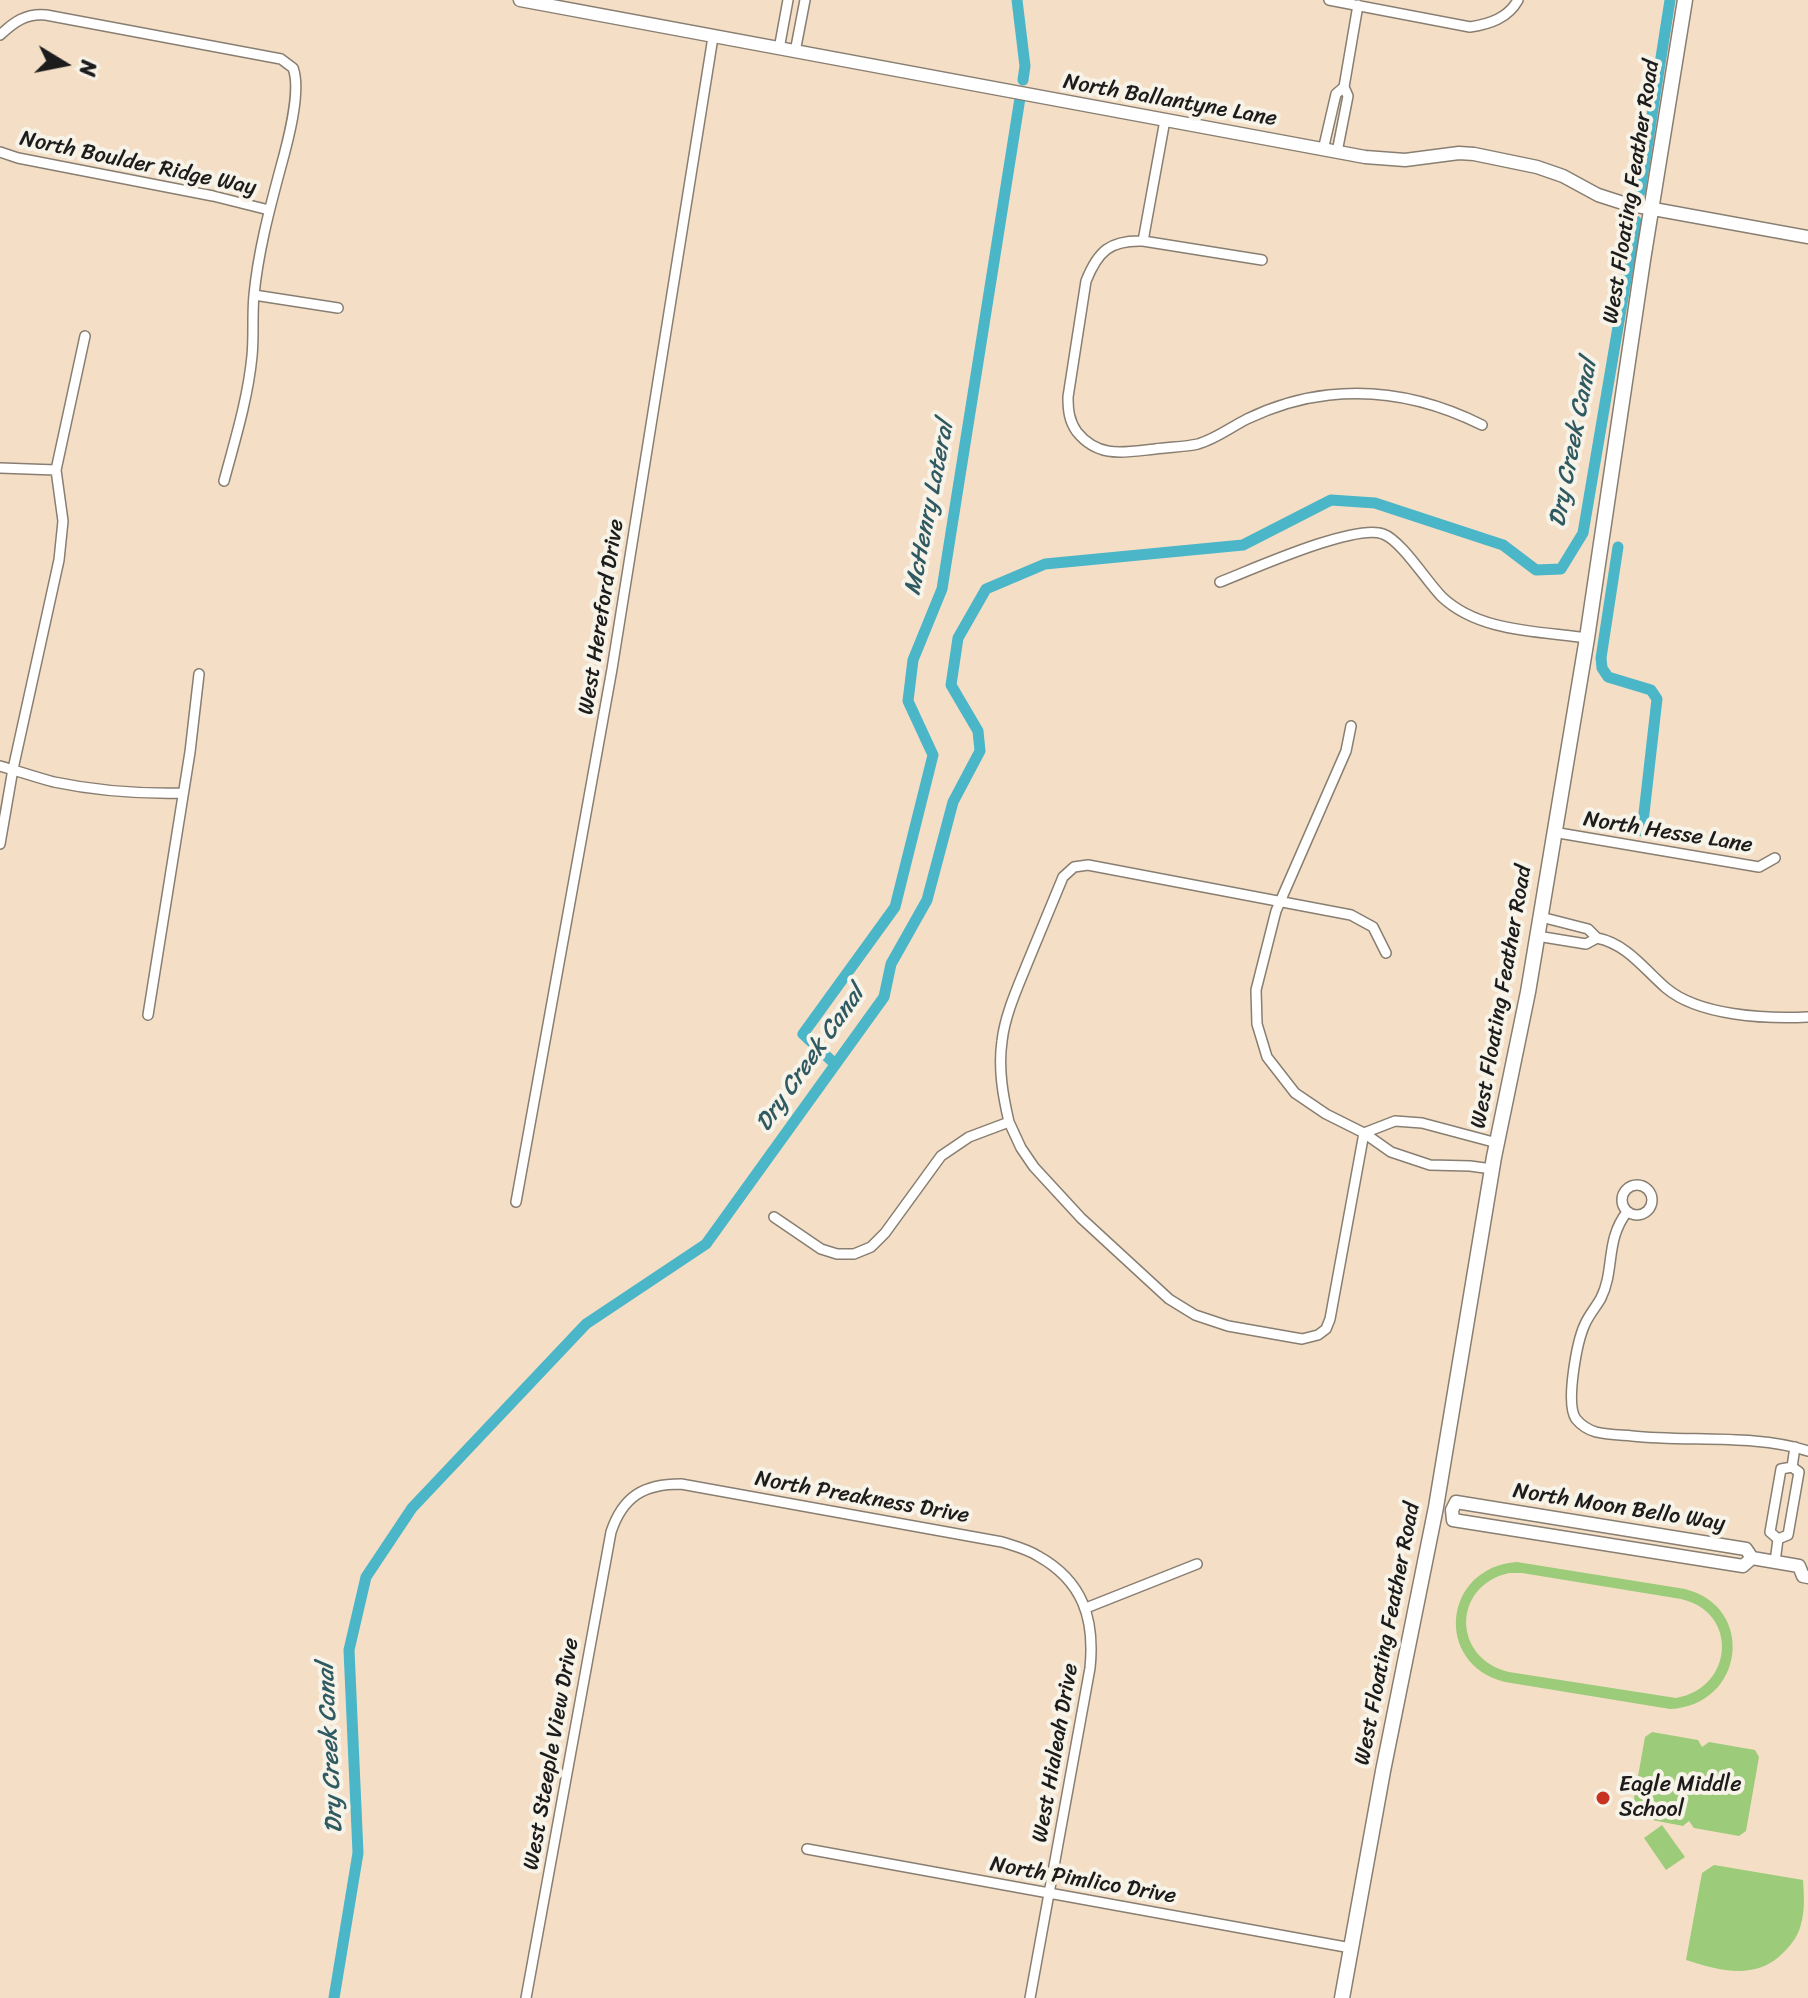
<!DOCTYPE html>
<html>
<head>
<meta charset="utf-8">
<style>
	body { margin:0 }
	#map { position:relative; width:1808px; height:1998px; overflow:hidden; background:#f4dfc6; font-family:Sriracha,sans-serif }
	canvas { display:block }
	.north { position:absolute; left:24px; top:24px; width:80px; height:80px; -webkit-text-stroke:6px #f7f3e8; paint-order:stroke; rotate:100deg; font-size:22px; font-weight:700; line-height:32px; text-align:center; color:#1c1c1c }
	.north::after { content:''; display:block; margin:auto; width:28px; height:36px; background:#1c1c1c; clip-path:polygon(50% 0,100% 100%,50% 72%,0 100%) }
</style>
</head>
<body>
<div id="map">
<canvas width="1808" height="1998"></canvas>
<div class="north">N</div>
</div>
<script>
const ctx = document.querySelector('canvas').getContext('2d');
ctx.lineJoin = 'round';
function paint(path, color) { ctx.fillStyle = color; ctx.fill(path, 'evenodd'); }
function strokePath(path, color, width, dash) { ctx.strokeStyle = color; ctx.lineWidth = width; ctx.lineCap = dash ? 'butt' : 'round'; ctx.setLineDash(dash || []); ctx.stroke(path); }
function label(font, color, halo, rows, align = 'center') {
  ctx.font = font + ' Sriracha,sans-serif'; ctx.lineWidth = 8; ctx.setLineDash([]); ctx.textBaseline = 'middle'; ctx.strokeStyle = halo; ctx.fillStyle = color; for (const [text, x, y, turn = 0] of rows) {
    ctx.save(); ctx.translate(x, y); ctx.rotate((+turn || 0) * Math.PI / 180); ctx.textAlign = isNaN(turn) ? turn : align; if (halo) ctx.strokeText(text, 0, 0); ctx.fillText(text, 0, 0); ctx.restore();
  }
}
paint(new Path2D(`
	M1517,1562L1685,1589C1757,1607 1744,1706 1670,1709L1505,1682C1433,1664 1443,1567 1517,1562ZM1509,1573H1522L1681,1599C1739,1612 1734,1688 1676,1698L1509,1672C1452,1658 1452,1586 1509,1573Z
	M1652,1732L1698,1740L1702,1747L1709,1742L1755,1750L1759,1757L1746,1831L1739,1836L1694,1828L1689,1821L1683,1826L1637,1817L1632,1810L1645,1737Z
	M1662,1825L1685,1857L1666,1870L1644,1838Z
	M1714,1865L1803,1880C1804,1895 1805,1911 1801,1924C1799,1934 1792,1944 1785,1951C1758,1981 1720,1971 1686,1960L1702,1873Z`), '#9ccb79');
strokePath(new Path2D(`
	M1017,0L1025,66L1023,80
	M1640,192L1670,0
	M1618,547L1601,658L1602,668L1608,677L1651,690L1657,699L1642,831
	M835,1064L803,1034L895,907L933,755L908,701L913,660L942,589L1020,98
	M334,1998L358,1853L349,1650L366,1577L412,1508L586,1324L706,1244L884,997L891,964L927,900L953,802L980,751L978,731L951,685L958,638L986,589L1045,564L1243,545L1331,500L1375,503L1503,545L1536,570L1561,569L1583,533L1636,221`), '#4bb6c8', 11);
const minor = new Path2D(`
	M1329,0L1470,27C1490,24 1508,18 1518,0
	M0,35C14,22 26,13 46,15L281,59L293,68C302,91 287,145 280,170C269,211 258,253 254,295C252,315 254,336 252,356C248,398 235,440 224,481
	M779,49L788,0
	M795,52L805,0
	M1344,87L1358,5
	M1323,150L1336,94L1344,87L1348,96L1337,152
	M0,152L18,158L213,196L269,210
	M1143,241L1165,120
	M1262,260L1143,241C1110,240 1098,251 1086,281L1068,397C1068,410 1069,421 1077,432C1099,459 1125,452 1155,449C1169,447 1185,447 1198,444C1216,439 1231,427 1247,419C1272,407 1301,398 1329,395C1383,389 1434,401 1482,425
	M254,295L338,308
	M0,468L56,470
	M1220,582C1251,570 1355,523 1383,534C1401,540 1427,582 1442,597C1479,632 1538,631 1587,638
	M1351,726L1346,751L1276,911L1256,990L1257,1024L1267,1057L1295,1093L1326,1114L1364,1133L1391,1152L1430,1165L1470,1166L1492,1169
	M0,766C18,771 35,777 54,782C97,791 139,794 183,793
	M1553,832L1759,867L1775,858
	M0,844L13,769L59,560L63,521L56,470L85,336
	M1537,936L1586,944L1597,938L1588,929L1541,917
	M1597,938C1627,944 1644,969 1666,988C1699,1016 1766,1019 1808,1017
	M148,1015L190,752L199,674
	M1009,1122L1021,1148L1034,1167L1081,1218L1169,1299L1195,1315L1228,1326L1302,1339L1318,1335L1326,1329L1330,1319L1364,1133
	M1364,1133L1395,1121L1422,1123L1497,1143
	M1622 1200a15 15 0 1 1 30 0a15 15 0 1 1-30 0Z
	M516,1202L612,669L713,37
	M1627,1212C1605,1240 1615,1270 1601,1298C1596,1307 1589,1315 1585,1324C1577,1341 1565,1404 1576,1419C1581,1425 1589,1430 1596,1432C1608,1435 1621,1435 1632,1436C1688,1442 1755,1434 1808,1451
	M774,1217L821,1249L837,1254H854L871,1247L885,1233L941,1156L969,1137L1009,1122C1003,1096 998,1069 1002,1041C1005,1015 1017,989 1027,964C1039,935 1051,906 1063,877L1074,867L1088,865L1351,915L1373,927L1386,953
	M1778,1539L1788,1535L1799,1472L1792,1467L1795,1447
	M1778,1539L1770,1532L1781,1469L1792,1467
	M1775,1562L1778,1539
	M1086,1608L1197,1564
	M807,1849L1351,1948
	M526,1998L611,1532C623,1496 644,1484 681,1484L1002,1542C1014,1546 1027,1549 1038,1556C1083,1581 1095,1619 1090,1668L1030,1998`);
const tertiary = new Path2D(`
	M520,0L1365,157L1405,160L1459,153L1474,154L1537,167L1563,176L1598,195L1626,204L1808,237
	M1452,1510L1453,1520L1743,1566L1752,1558
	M1452,1510L1456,1502L1746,1549L1752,1558
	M1752,1558L1799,1566
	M1799,1566L1803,1576L1808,1577`);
const secondary = new Path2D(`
	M1342,1998L1383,1771L1436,1507L1494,1157L1528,992L1587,638L1643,260L1685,0`);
strokePath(minor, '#887e71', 12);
strokePath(tertiary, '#887e71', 15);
strokePath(secondary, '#887e71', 17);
strokePath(minor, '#fff', 9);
strokePath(tertiary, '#fff', 12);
strokePath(secondary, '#fff', 14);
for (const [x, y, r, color] of [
	[1603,1798,8,"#c8321e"]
]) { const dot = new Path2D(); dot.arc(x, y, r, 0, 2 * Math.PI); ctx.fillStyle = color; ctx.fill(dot); strokePath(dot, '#f7f3e8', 3); }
label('22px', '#1c1c1c', '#f7f3e8', [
	["North Ballantyne Lane",1170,101,10],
	["North Boulder Ridge Way",138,164,12],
	["West Floating Feather Road",1632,192,-81],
	["West Hereford Drive",602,617,-81],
	["North Hesse Lane",1668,833,9],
	["West Floating Feather Road",1502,997,-80],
	["North Preakness Drive",862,1498,10],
	["North Moon Bello Way",1619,1508,9],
	["West Floating Feather Road",1388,1634,-79],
	["West Hialeah Drive",1056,1753,-80],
	["West Steeple View Drive",552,1754,-80],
	["North Pimlico Drive",1083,1881,10]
]);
label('22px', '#1c1c1c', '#f7f3e8', [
	["Eagle Middle",1619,1785],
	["School",1619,1810]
], 'left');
label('italic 24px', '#2f5a61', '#f7f3e8', [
	["Dry Creek Canal",1574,443,-79],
	["McHenry Lateral",930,508,-79],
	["Dry Creek Canal",811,1059,-55],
	["Dry Creek Canal",331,1748,-93]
]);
</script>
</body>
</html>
